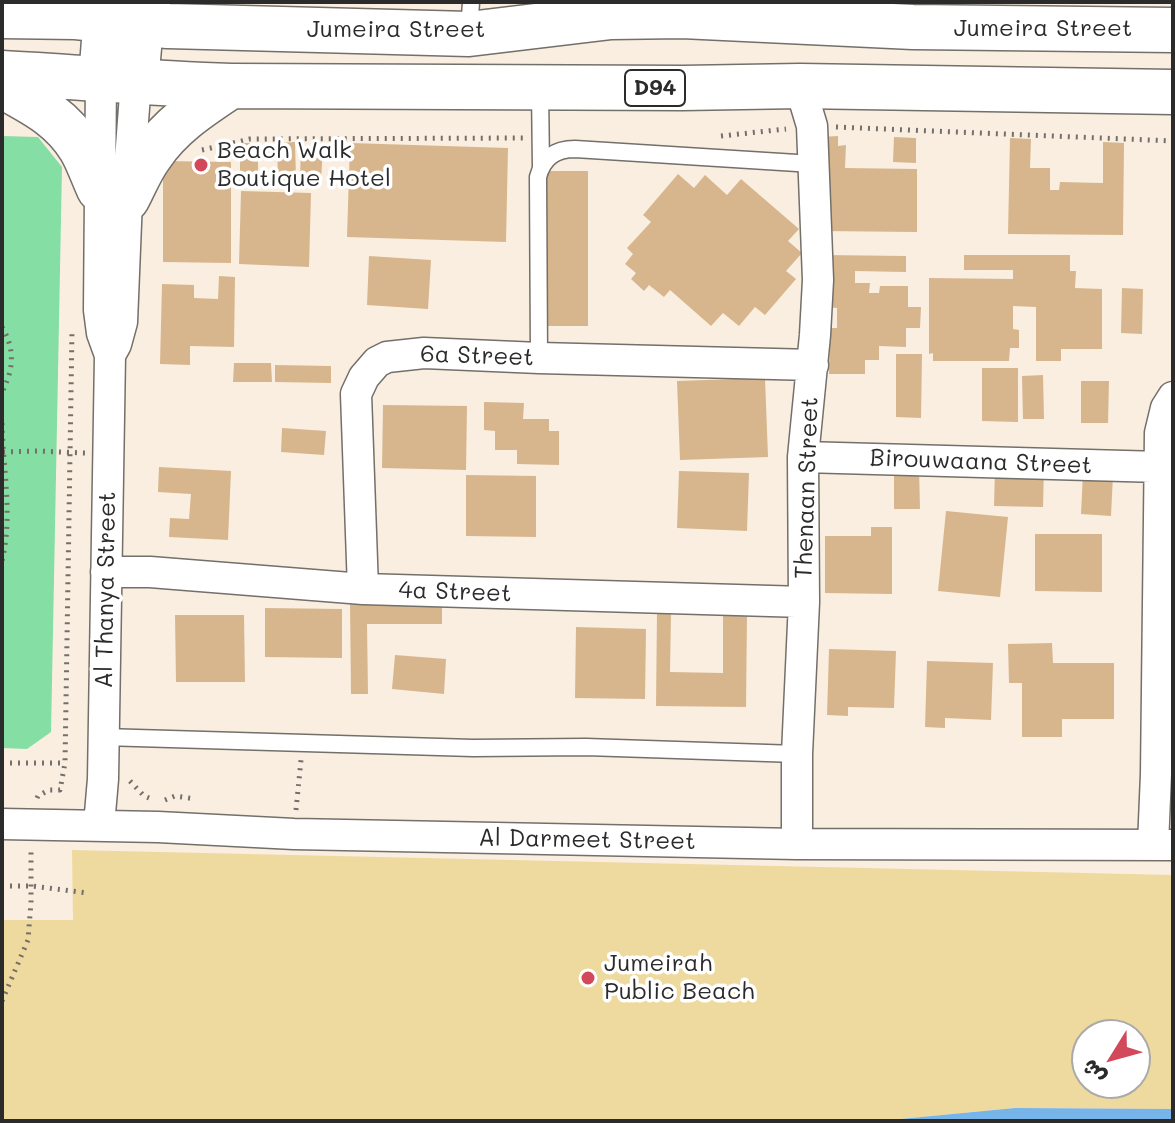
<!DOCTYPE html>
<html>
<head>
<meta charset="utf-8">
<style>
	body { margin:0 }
	#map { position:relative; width:1175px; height:1123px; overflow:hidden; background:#faeee0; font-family:Mali,"Playpen Sans Arabic",sans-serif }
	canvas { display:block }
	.frame { position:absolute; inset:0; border:4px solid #2b2b2b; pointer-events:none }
	.north { position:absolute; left:1071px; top:1019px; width:80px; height:80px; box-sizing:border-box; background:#fff; border:2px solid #aaa; border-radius:50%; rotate:233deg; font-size:22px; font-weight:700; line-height:32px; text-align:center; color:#2b2b2b }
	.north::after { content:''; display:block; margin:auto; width:28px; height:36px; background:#d1495b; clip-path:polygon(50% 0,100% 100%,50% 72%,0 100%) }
</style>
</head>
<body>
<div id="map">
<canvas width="1175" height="1123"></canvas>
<div class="frame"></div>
<div class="north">ش</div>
</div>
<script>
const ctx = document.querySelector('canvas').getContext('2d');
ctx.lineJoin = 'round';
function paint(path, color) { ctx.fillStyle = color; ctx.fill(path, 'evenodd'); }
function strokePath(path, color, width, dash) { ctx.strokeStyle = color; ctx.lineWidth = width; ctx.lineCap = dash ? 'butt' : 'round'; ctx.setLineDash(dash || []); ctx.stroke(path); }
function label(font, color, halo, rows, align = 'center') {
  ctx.font = font + ' Mali,sans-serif'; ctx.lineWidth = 7; ctx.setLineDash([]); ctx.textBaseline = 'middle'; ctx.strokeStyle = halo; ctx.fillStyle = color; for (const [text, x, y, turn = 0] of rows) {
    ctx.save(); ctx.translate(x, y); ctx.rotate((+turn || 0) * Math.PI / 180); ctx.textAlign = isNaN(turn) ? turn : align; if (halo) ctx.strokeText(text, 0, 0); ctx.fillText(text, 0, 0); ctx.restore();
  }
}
paint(new Path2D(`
	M2,136L38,137L62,167L51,732L27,749L2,748Z`), '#85dea3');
paint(new Path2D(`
	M72,850L1173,875V1109L1015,1108L880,1121H2V920H73ZM1087,1035H1135V1083H1087Z`), '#eeda9e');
paint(new Path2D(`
	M1015,1108L1173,1109V1121H880Z`), '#76b4e9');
paint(new Path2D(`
	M838,136V146L846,145L845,168L917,169V232L821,231V137Z
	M894,137L916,138V163L893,162Z
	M1010,138L1031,139L1030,168H1050V190H1059L1060,182L1103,183V142L1124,143L1123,235L1008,234Z
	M295,142L296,179L278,180L277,143Z
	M240,143H258V176H240Z
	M350,143L508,148L506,242L347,237Z
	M301,145L323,146L321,181L300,180Z
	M163,161L231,162V263L163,262Z
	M546,171H588V326H546Z
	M678,174L694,188L705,175L727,195L741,179L799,229L788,241L802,253L786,271L796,279L765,315L755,307L739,326L723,313L711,326L670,290L664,297L649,285L644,291L631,279L636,273L625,264L633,254L627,248L651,222L643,215Z
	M241,191L311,193L309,267L239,264Z
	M824,255L906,256V272L855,271V283H870L869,293H879L880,286H908V307H921L920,328H906V347L879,346V360H865V374H829L830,328H837V308L823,307Z
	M964,255H1070V271H1076L1075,288L1102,289V349H1061V361H1036V307L1013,306V329L1019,330V348H1010L1009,361H933V353L929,354V278L1013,279V270H964Z
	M369,256L431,260L428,309L367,305Z
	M219,276L235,277L234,347L190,346V365L160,364L162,284L194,285V298L218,299Z
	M1122,288L1143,289L1142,334L1121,333Z
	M896,354H922L921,418L896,417Z
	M234,363H271L272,382H233Z
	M275,365L331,366V383L275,382Z
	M982,368H1018V422L982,421Z
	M1043,375L1044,419H1023L1022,376Z
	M765,378L768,457L680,460L677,381Z
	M1081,381H1109L1108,423H1081Z
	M484,402L524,403L523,419H549V431H559V465L517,464V450H495V431L484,430Z
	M383,405L467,406L466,470L382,468Z
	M282,428L326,431L324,455L281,452Z
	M159,467L231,471L228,540L169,537L170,518L189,519L191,494L158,492Z
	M894,467H919L920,509H894Z
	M995,467L1044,468L1043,507L994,506Z
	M679,471L749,473L747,531L677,528Z
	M1083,473L1113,475L1111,516L1081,514Z
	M466,475L536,476V537L466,536Z
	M946,511L1008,517L1000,597L938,591Z
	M871,527H892V594L825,593V536H871Z
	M1035,534H1102V592L1035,591Z
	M350,600H442V624H367L368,694H351Z
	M265,608L342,609V658L265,657Z
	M657,613H671L670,672L723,673V614H747L746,707L656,706Z
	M175,615H244L245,682H176Z
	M576,627L646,629L645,699L575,698Z
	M1052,643L1053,663H1114V719H1062V737H1022V683H1009L1008,644Z
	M829,649L896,651L894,708L848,707V716L827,715Z
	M395,655L446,659L444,694L392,689Z
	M927,661L993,663L991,720L945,718V728L925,727Z`), '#d7b68d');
const service = new Path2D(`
	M469,32L471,2
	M540,89L541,168
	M539,358L538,177C543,158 555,149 575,149L813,164
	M103,737L473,748L586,747L797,754`);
const minor = new Path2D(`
	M110,355L116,344L122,322L127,199L136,82
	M803,457L1160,467
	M106,572H150L363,589L804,602
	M363,589L356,394L364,377L377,362L387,357L424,353L539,358L813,365
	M2,824L158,827L294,834L797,844L1173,845
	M99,825L103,779L110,355L102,333L99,310L101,79
	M797,844V754L804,602L803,457L815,335L818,280L812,126L800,86
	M1153,845L1156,774L1160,433L1166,408L1173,397`);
const secondary = new Path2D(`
	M101,79L107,2
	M136,82L143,2`);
const primary = new Path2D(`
	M2,16L76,17L168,26L469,34L611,17L682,16L913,27L1173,30
	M2,73C78,77 154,84 231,86L683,88L800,86L1173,92
	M2,86C33,103 62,117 81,149C88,161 93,176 99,189
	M127,199C135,184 141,168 151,155C171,125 201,106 231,86`);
strokePath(service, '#736f6a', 19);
strokePath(minor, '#736f6a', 33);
strokePath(secondary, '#736f6a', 47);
strokePath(primary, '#736f6a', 47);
strokePath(new Path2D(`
	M836,127L1173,141
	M721,136L786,129
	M202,150L250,139L523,138
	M2,327C11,342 14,358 9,375C7,382 4,387 2,394
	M2,423C3,469 13,516 2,561
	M3,452L38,451L85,453
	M2,763H65
	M130,781L144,796L149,798
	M37,798L38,796L49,790H60L65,763L72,330
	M165,800L175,796L196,799
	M296,810L301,760
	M2,886H32L88,893
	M2,1001L28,940L31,902V851`), '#736f6a', 5, [2, 6]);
strokePath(service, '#fff', 16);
strokePath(minor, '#fff', 30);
strokePath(secondary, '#fff', 44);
strokePath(primary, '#fff', 44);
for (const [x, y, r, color] of [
	[201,165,8,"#d1495b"],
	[588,978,8,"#d1495b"]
]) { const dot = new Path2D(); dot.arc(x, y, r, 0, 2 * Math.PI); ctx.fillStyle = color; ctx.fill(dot); strokePath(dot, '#fff', 3); }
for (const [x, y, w] of [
	[655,88,60]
]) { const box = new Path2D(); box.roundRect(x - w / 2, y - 18, w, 36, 6); ctx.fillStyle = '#fff'; ctx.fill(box); strokePath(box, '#2b2b2b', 2); }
label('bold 22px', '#2b2b2b', null, [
	["D94",655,88]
]);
label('24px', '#2b2b2b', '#fff', [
	["Jumeira Street",1043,29],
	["Jumeira Street",396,30],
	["6a Street",477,356,2],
	["Birouwaana Street",981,462,2],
	["Thenaan Street",807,488,-88],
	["Al Thanya Street",106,590,-89],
	["4a Street",455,592,2],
	["Al Darmeet Street",587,840,1]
]);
label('24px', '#2b2b2b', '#fff', [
	["Beach Walk",217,151],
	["Boutique Hotel",217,179],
	["Jumeirah",604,964],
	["Public Beach",604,992]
], 'left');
</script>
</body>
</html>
